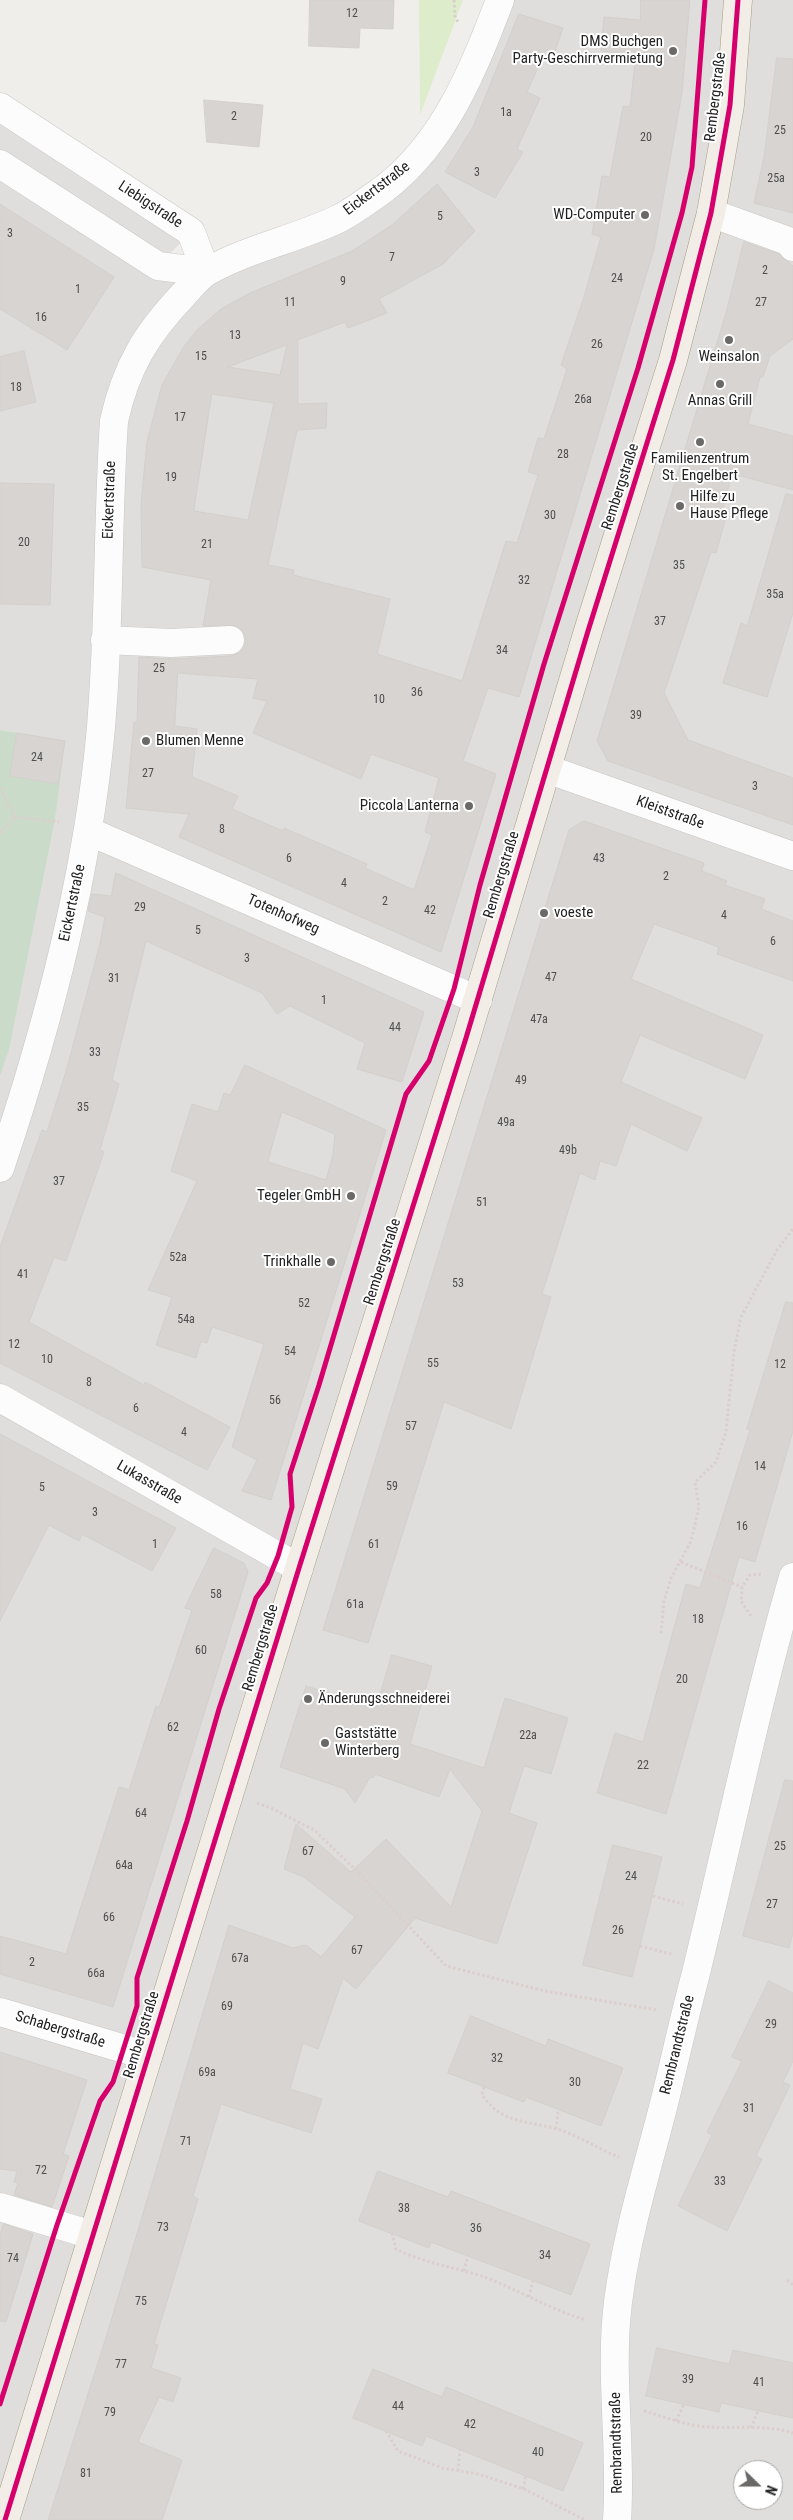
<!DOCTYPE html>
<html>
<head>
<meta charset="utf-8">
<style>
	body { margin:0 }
	#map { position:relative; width:793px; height:2520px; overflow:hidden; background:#f0eeeb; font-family:"Roboto Condensed",sans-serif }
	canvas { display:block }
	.north { position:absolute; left:733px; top:2460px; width:50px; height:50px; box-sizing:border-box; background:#fff; border:1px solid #a7a7a7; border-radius:50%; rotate:112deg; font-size:14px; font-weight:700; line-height:20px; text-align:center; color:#222 }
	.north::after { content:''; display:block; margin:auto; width:18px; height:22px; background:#6a6968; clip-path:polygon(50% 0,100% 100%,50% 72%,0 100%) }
</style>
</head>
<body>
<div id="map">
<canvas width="793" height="2520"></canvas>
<div class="north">N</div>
</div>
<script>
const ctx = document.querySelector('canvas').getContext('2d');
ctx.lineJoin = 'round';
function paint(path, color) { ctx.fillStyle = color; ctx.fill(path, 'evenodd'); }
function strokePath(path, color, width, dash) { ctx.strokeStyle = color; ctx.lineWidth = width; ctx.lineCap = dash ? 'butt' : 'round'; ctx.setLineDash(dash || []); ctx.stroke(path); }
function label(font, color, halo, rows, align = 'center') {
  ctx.font = font + ' "Roboto Condensed",sans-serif'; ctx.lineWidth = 4; ctx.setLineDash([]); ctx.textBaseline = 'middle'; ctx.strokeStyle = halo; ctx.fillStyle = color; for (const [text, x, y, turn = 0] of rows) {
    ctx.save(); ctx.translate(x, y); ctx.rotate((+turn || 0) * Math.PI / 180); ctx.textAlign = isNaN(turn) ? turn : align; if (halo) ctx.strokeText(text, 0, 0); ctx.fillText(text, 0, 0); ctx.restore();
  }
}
paint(new Path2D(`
	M500,0H793V2520H0V1076L9,1049L55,820L58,784L17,733L0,730V164L158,266L206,272L338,218L419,158ZM743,2470H773V2500H743Z`), '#dfdedc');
paint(new Path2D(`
	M419,0H463L420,115Z`), '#ddeccb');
paint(new Path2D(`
	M0,730L65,741L55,820L9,1050L0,1076Z`), '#cadbca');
paint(new Path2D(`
	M0,107L191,232L158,266L0,164Z`), '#e0dfde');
const building = new Path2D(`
	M310,0H394L393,29L360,28L359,48L309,46Z
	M641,0H690L682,93L654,249L519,697L488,688L463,761L496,774L441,952L179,837L189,814L126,808L134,722H137L139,657L172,659L231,656L239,653L244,648L246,640L243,631L237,626H203L211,580L142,567L141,504L147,442L162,385L183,348L197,330L221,309L250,293L352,251L392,225L437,184L475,231L443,264L379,299L387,313L348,328L345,322L295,341L298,342V404L327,403L326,428L297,430L268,565L294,570L293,575L390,599L377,654L462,681L506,541L517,543L538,475L528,472L538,438L544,439L567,369L561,365L584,297L601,237L592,234L602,176L610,177L623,106L630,107L636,55L601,51L604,17L640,20ZM287,345L280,375L228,367ZM212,394L274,403L248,520L194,511ZM178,673L258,679L253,698L267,701L253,733L361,779L371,754L439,778L425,832L432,835L414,890L365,868L367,864L284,828L283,831L232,809L238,796L192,777L197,729L175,726Z
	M519,14L563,28L555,51L546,50L527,92L540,98L517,149L523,152L495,198L445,172L473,127Z
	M777,58L793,59V213L754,203L764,157Z
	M204,100L263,105L259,147L207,142Z
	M0,204L114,277L67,350L0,309Z
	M744,242L779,254L793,266V339L770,356L763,377H760L748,424L793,436V490L737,475L736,479L731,478L721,516L725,521L716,553L711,552L664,693L688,740L793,778V825L608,761L597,741L726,313Z
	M24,351L36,402L0,411V357Z
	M0,483L54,484L50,605L0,604Z
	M786,494L793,495V613L767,697L723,683L741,623L747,626Z
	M17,733L65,741L58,784L10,776Z
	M584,821L704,863L702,871L727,881L725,885L765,899L761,909L793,921V981L717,954L719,947L654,924L631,979L763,1035L745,1079L640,1035L621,1082L702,1118L687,1151L631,1124L616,1166L600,1161L595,1180L580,1173L542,1294L551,1297L511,1429L444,1402L368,1643L323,1630L569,830Z
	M116,873L424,1012L402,1082L357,1069L365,1043L290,1006L277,1014L262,993L146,941L112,1080L119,1084L100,1150L104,1152L66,1261L54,1257L29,1322L144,1385L145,1382L230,1427L207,1470L0,1363V1247L42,1130L47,1132L67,1068L100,944L105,917L88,911L92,894L111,896Z
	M245,1065L386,1130L271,1500L242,1491L257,1460L232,1447L264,1344L212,1327L207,1343L201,1341L196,1358L156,1345L172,1297L148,1290L197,1181L171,1171L192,1104L218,1112L224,1093L230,1095ZM282,1112L335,1134L333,1155L326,1180L268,1162Z
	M786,1302L793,1303V1431L755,1562L739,1557L666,1814L597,1793L615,1733L643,1742L686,1584L700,1588L750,1430L747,1429Z
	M0,1434L176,1528L152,1571L82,1534L79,1541L49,1525L0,1621Z
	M214,1548L244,1563L248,1572L113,2007L0,1974V1936L66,1954L119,1787L129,1790L156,1706L159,1708L192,1610L185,1608Z
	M392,1655L432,1666L410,1744L484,1768L505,1698L568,1718L551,1774L524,1766L509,1813L537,1823L497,1944L415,1918L356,1989L343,1978L318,2049L303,2043L290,2089L322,2099L311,2133L221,2104L193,2196L198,2199L154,2344L158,2345L151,2368L181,2378L173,2402L159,2397L138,2442L182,2460L162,2520H48L108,2331L229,1925L293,1948L306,1945L321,1957L355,1917L304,1877L284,1869L296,1824L351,1872L386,1839L451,1907L482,1811L450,1769L439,1797L375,1774L373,1778L370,1777L355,1803L345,1789L280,1767L306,1686L376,1707Z
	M785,1780L793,1781V1933L789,1948L743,1936Z
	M613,1845L662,1857L632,1977L583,1965Z
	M769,1981L793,1993V2061L783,2082L790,2085L756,2156L762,2159L727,2231L678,2206L712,2135L707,2132L742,2061L732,2057Z
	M471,2016L546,2046L548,2039L623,2068L601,2126L526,2097L524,2102L448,2073Z
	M0,2052L87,2080L63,2154L69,2156L52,2207L14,2195L18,2183L14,2182L17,2171L0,2169Z
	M378,2171L448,2197L451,2191L590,2244L571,2295L431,2242L429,2248L359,2221Z
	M4,2224L33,2234L6,2322L0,2321V2235Z
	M657,2348L729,2364L733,2350L793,2363V2418L721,2403L719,2412L646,2396Z
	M373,2369L442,2397L446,2387L583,2443L563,2491L426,2436L422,2446L353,2418Z`);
paint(building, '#d7d4d2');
strokePath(building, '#d3d0cc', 1);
const minor = new Path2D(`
	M0,107L191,232L206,272
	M0,164L158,266L206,272
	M711,213L788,241L793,247
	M105,640L171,643L230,640
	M547,769L793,856
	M88,831L478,1000
	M0,1168C46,1032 86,881 100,738C110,633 107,526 114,421C126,367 146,334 184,294C191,287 199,276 208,271C249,248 296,239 338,219C354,211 371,198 385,188C445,142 474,68 500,0
	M0,1398L299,1568
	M0,2012L148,2056
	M0,2207L92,2235
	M617,2520C622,2448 609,2374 618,2302C626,2240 643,2183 659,2123C672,2074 682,2025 695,1977C728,1843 755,1709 793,1577`);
const major = new Path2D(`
	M5,2520L299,1568L466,1038L588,631L673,360L711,213L730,105L738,0`);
strokePath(minor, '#c9c8c7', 29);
strokePath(major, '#a79c86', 29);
strokePath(new Path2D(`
	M454,0L455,16L459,24
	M0,788L15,817
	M0,833L15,817L59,822
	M681,1562L742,1587
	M751,1616L741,1601L742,1587L750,1575L762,1574
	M661,1633L664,1601L671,1578L691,1541L699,1507L695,1482L716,1462L726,1432L734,1352L741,1317L777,1250L793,1229
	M257,1803L271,1808L314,1830L360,1874L446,1966L545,1991L657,2010
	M653,1896L683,1904
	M640,1946L671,1954
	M484,2087L482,2095C503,2126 532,2120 563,2131C583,2138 600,2150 619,2157
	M556,2129L558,2110
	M392,2233L396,2249C425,2264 457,2267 487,2278C521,2291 551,2310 586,2320
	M464,2271L468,2255
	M787,2280L793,2285
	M529,2297L533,2280
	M644,2411C665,2417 687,2426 708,2427C736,2429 767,2424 793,2433
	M676,2421L684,2404
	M751,2428L758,2411
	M386,2431L398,2451L442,2468L478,2474L524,2489L585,2520
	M458,2471L460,2449
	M523,2489L526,2476`), '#dccecd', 3, [2.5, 2.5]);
strokePath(minor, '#fdfcfc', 28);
strokePath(major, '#f3ede7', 28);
strokePath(new Path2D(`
	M0,2404L57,2225L100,2101L113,2082L137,2006V1978L187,1821L219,1709L256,1598L267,1583L278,1556L292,1507L290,1474L319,1385L406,1094L429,1061L454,989L480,885L544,664L638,368L682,213L692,167L705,0
	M5,2520L299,1568L466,1038L588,631L673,360L711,213L730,105L738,0`), '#d6006c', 5);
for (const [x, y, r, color] of [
	[673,51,5,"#6a6968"],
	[645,215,5,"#6a6968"],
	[729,340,5,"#6a6968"],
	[720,384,5,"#6a6968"],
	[700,442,5,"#6a6968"],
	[680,506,5,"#6a6968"],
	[146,741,5,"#6a6968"],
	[469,806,5,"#6a6968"],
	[544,913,5,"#6a6968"],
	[351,1196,5,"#6a6968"],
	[331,1262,5,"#6a6968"],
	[308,1699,5,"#6a6968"],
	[325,1743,5,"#6a6968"]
]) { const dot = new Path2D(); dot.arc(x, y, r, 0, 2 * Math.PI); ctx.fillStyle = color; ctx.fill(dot); strokePath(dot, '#fff', 2); }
label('12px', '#4f4e4e', null, [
	["12",352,14],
	["1a",506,113],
	["2",234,117],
	["25",780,131],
	["20",646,138],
	["3",477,173],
	["25a",776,179],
	["5",440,217],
	["3",10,234],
	["7",392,258],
	["2",765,271],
	["24",617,279],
	["9",343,282],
	["1",78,290],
	["11",290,303],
	["27",761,303],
	["16",41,318],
	["13",235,336],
	["26",597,345],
	["15",201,357],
	["18",16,388],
	["26a",583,400],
	["17",180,418],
	["28",563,455],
	["19",171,478],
	["30",550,516],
	["20",24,543],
	["21",207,545],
	["35",679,566],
	["32",524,581],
	["35a",775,595],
	["37",660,622],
	["34",502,651],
	["25",159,669],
	["36",417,693],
	["10",379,700],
	["39",636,716],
	["24",37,758],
	["27",148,774],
	["3",755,787],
	["8",222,830],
	["6",289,859],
	["43",599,859],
	["2",666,877],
	["4",344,884],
	["2",385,902],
	["29",140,908],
	["42",430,911],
	["4",724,916],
	["5",198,931],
	["6",773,942],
	["3",247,959],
	["47",551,978],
	["31",114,979],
	["1",324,1001],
	["47a",539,1020],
	["44",395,1028],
	["33",95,1053],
	["49",521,1081],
	["35",83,1108],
	["49a",506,1123],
	["49b",568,1151],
	["37",59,1182],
	["51",482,1203],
	["52a",178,1258],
	["41",23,1275],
	["53",458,1284],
	["52",304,1304],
	["54a",186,1320],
	["12",14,1345],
	["54",290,1352],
	["10",47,1360],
	["55",433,1364],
	["12",780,1365],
	["8",89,1383],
	["56",275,1401],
	["6",136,1409],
	["57",411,1427],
	["4",184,1433],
	["14",760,1467],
	["59",392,1487],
	["5",42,1488],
	["3",95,1513],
	["16",742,1527],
	["1",155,1545],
	["61",374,1545],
	["58",216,1595],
	["61a",355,1605],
	["18",698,1620],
	["60",201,1651],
	["20",682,1680],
	["62",173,1728],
	["22a",528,1736],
	["22",643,1766],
	["64",141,1814],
	["25",780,1847],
	["67",308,1852],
	["64a",124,1866],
	["24",631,1877],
	["27",772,1905],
	["66",109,1918],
	["26",618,1931],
	["67",357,1951],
	["67a",240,1959],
	["2",32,1963],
	["66a",96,1974],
	["69",227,2007],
	["29",771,2025],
	["32",497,2059],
	["69a",207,2073],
	["30",575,2083],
	["31",749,2109],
	["71",186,2142],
	["72",41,2171],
	["33",720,2182],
	["38",404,2209],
	["73",163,2228],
	["36",476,2229],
	["34",545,2256],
	["74",13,2259],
	["75",141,2302],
	["77",121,2365],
	["39",688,2380],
	["41",759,2383],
	["44",398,2407],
	["79",110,2413],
	["42",470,2425],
	["40",538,2453],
	["81",86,2474]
]);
label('15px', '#222', '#fff', [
	["DMS Buchgen",663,42],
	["Party-Geschirrvermietung",663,59],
	["WD-Computer",635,215],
	["Weinsalon",729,357,"center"],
	["Annas Grill",720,401,"center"],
	["Familienzentrum",700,459,"center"],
	["St. Engelbert",700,476,"center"],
	["Hilfe zu",690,497,"left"],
	["Hause Pflege",690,514,"left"],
	["Blumen Menne",156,741,"left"],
	["Piccola Lanterna",459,806],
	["voeste",554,913,"left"],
	["Tegeler GmbH",341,1196],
	["Trinkhalle",321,1262],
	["Änderungsschneiderei",318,1699,"left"],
	["Gaststätte",335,1734,"left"],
	["Winterberg",335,1751,"left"]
], 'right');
label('15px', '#222', '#fff', [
	["Rembergstraße",716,97,-83],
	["Eickertstraße",377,189,-37],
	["Liebigstraße",150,205,33],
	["Rembergstraße",621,487,-72],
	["Eickertstraße",110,500,-88],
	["Kleiststraße",670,813,20],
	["Rembergstraße",502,875,-73],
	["Eickertstraße",73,903,-78],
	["Totenhofweg",283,915,24],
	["Rembergstraße",383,1262,-72],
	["Lukasstraße",149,1483,30],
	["Rembergstraße",261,1648,-73],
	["Schabergstraße",60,2030,17],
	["Rembergstraße",142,2035,-73],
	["Rembrandtstraße",678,2045,-76],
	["Rembrandtstraße",617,2443,-91]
]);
</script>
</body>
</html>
